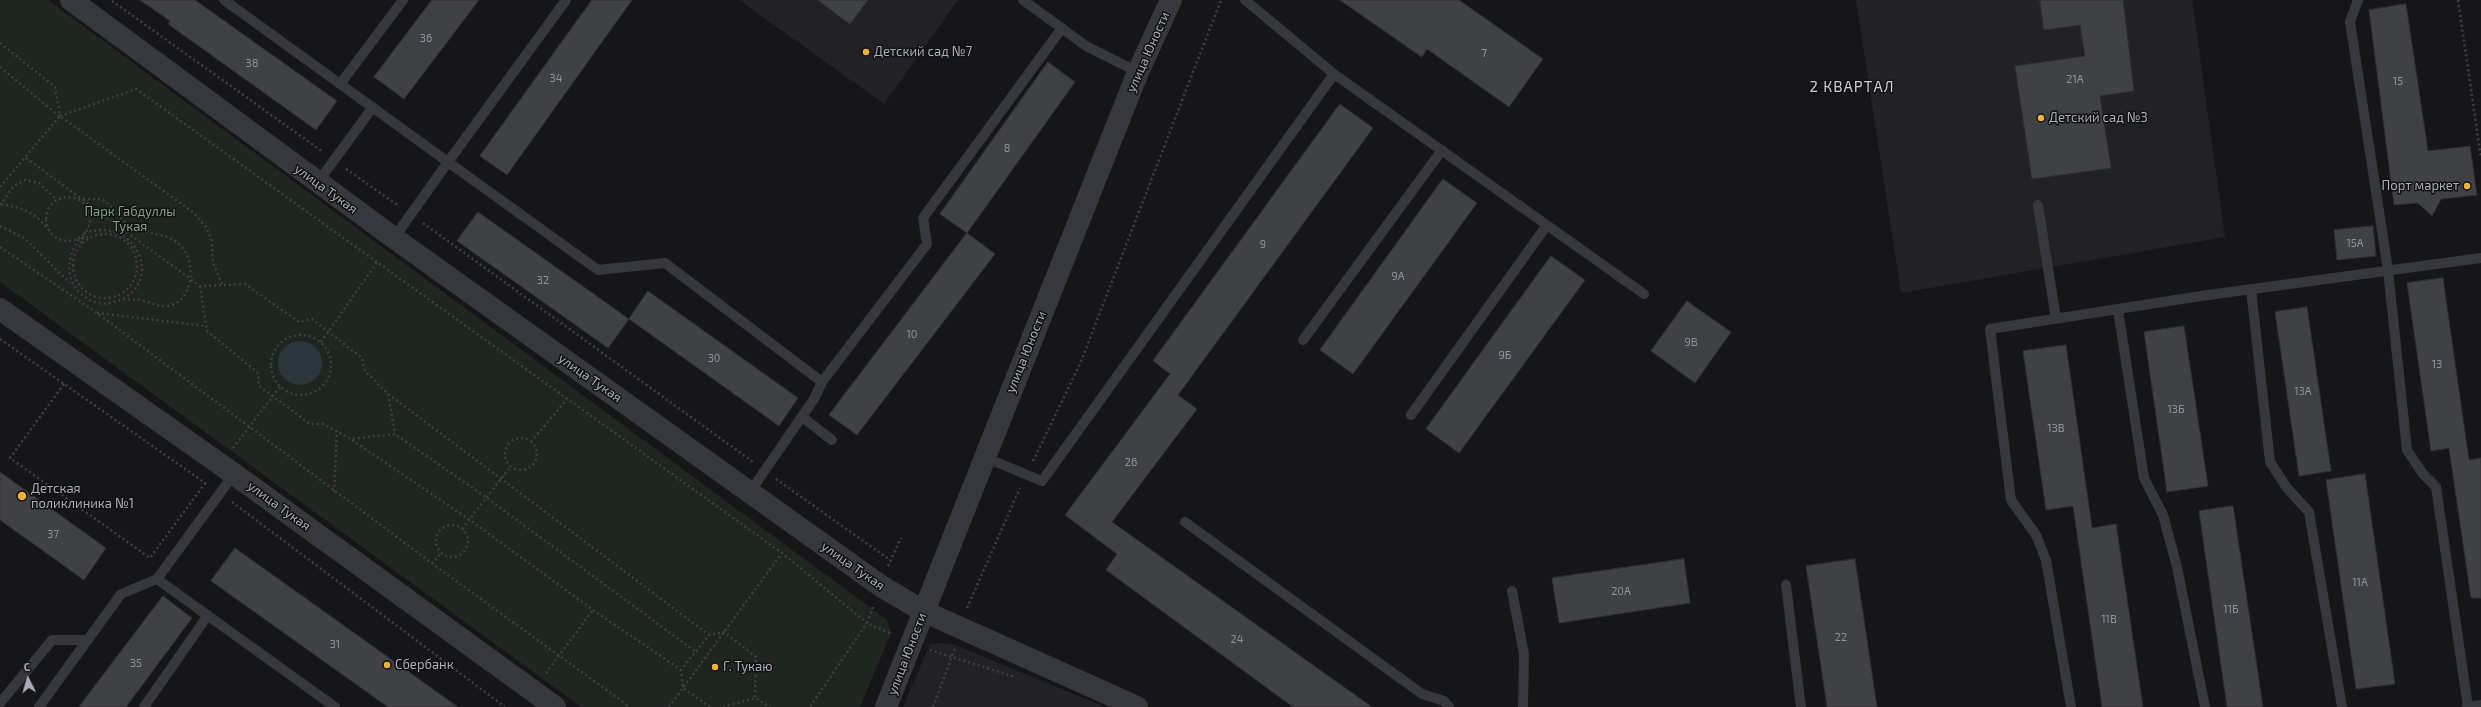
<!DOCTYPE html>
<html>
<head>
<meta charset="utf-8">
<style>
	body { margin:0 }
	#map { position:relative; width:2481px; height:707px; overflow:hidden; background:#161618; font-family:"Exo 2",sans-serif }
	canvas { display:block }
	.north { position:absolute; left:8px; top:659px; width:40px; height:40px; -webkit-text-stroke:3px #111113; paint-order:stroke; rotate:355deg; font-size:11px; font-weight:700; line-height:16px; text-align:center; color:#a8adb8 }
	.north::after { content:''; display:block; margin:auto; width:14px; height:18px; background:#a8adb8; clip-path:polygon(50% 0,100% 100%,50% 72%,0 100%) }
</style>
</head>
<body>
<div id="map">
<canvas width="2481" height="707"></canvas>
<div class="north">С</div>
</div>
<script>
const ctx = document.querySelector('canvas').getContext('2d');
ctx.lineJoin = 'round';
function paint(path, color) { ctx.fillStyle = color; ctx.fill(path, 'evenodd'); }
function strokePath(path, color, width, dash) { ctx.strokeStyle = color; ctx.lineWidth = width; ctx.lineCap = dash ? 'butt' : 'round'; ctx.setLineDash(dash || []); ctx.stroke(path); }
function label(font, color, halo, rows, align = 'center') {
  ctx.font = font + ' "Exo 2",sans-serif'; ctx.lineWidth = 3; ctx.setLineDash([]); ctx.textBaseline = 'middle'; ctx.strokeStyle = halo; ctx.fillStyle = color; for (const [text, x, y, turn = 0] of rows) {
    ctx.save(); ctx.translate(x, y); ctx.rotate((+turn || 0) * Math.PI / 180); ctx.textAlign = isNaN(turn) ? turn : align; if (halo) ctx.strokeText(text, 0, 0); ctx.fillText(text, 0, 0); ctx.restore();
  }
}
paint(new Path2D(`
	M739,0H958L884,104Z
	M1856,0H2192L2225,237L1901,293Z
	M942,643L955,645L1105,707H903L930,644Z`), '#222225');
paint(new Path2D(`
	M0,0H48L887,620L891,633L860,707H581L0,282Z`), '#1e261f');
paint(new Path2D(`
	M278 363a22 22 0 1 1 44 0a22 22 0 1 1-44 0Z`), '#2c353c');
const building = new Path2D(`
	M140,0H195L337,101L316,130L168,24L170,21Z
	M432,0H479L404,99L374,77Z
	M592,0H632L507,175L480,156Z
	M818,0H868L850,24Z
	M1340,0H1459L1543,59L1509,107L1427,49L1422,57Z
	M2040,0H2123L2134,91L2100,96L2111,168L2032,179L2015,66L2085,56L2080,25L2044,30Z
	M2406,4L2428,151L2470,146L2477,195L2441,199L2432,216L2418,203L2394,205L2369,10Z
	M1048,62L1075,82L967,233L940,214Z
	M1340,104L1373,128L1178,395L1197,409L1112,522L1372,707H1293L1106,570L1117,554L1065,515L1170,374L1153,361Z
	M1443,179L1477,203L1353,374L1320,350Z
	M478,212L629,319L608,348L457,241Z
	M2373,226L2376,256L2337,260L2334,230Z
	M967,233L995,254L857,435L829,415Z
	M1551,256L1585,280L1459,453L1426,429Z
	M2443,278L2469,460L2481,458V598H2471L2449,448L2431,451L2407,283Z
	M648,291L798,398L779,426L629,319Z
	M1687,301L1731,332L1695,383L1651,351Z
	M2307,307L2331,471L2299,476L2275,312Z
	M2184,326L2208,486L2167,492L2144,332Z
	M2066,345L2092,528L2116,524L2143,707H2102L2073,506L2046,510L2023,351Z
	M0,472L106,548L84,580L0,520Z
	M2365,474L2395,684L2356,689L2326,480Z
	M2233,506L2263,707H2227L2199,511Z
	M235,548L458,707H388L211,581Z
	M1684,559L1690,603L1559,623L1552,578Z
	M1855,559L1877,707H1827L1806,566Z
	M163,596L192,618L126,707H79Z`);
paint(building, '#404145');
strokePath(building, '#303034', 1);
strokePath(new Path2D(`
	M2458,0L2481,158
	M112,1L323,152
	M0,43L55,87L60,116
	M0,67L59,116
	M60,116L136,89L782,553L867,623L810,707
	M26,158L200,286L245,284L299,322L312,319L362,358L365,371L388,394L395,434
	M346,169L399,206
	M0,187L60,116L194,213L206,227L212,241L213,263L223,286
	M46 219a22 22 0 1 1 44 0a22 22 0 1 1-44 0Z
	M83,199H102C114,207 122,224 136,229C151,235 169,233 181,246C196,261 194,299 171,305C161,309 151,302 141,300C135,299 129,300 123,299
	M1,204C21,208 34,211 47,228
	M0,205L14,186L25,180L39,183L57,200
	M423,223L753,462
	M0,226L24,238L70,283
	M73 266a32 32 0 1 1 64 0a32 32 0 1 1-64 0Z
	M81,243L85,233C138,215 165,285 117,301C109,304 99,305 90,300C65,287 64,261 79,239L89,237
	M0,247L97,313L445,573L630,707
	M200,286L207,331L258,373L259,386L310,424H323L351,439L395,434L487,498L696,652
	M97,313L206,326
	M271 365a30 30 0 1 1 60 0a30 30 0 1 1-60 0Z
	M0,339L208,485
	M321,342L378,261
	M64,384L10,458L150,558L206,482
	M388,394L709,635
	M505 454a16 16 0 1 1 32 0a16 16 0 1 1-32 0Z
	M352,440L470,520L593,610L681,670
	M531,442L567,399
	M233,448L280,387
	M1033,461L1080,364L1221,0
	M776,479L890,560
	M334,492L337,431
	M232,502L505,707
	M436 541a16 16 0 1 1 32 0a16 16 0 1 1-32 0Z
	M462,529L511,466
	M432,564L441,553
	M888,566L901,538
	M873,607L867,623L892,634
	M967,608L1020,488
	M930,650L1015,677
	M546,673L593,610
	M669,707L782,553
	M710,707L683,688L681,670L709,635L724,632L756,657L755,698
	M723,707L755,698L770,707
	M933,707L955,648`), '#3d3f44', 2.5, [2, 3]);
strokePath(new Path2D(`
	M224,0L448,162L566,0
	M1023,0L1086,46L1138,72
	M1245,0L1334,74L1644,294
	M2358,0L2350,22L2388,270L2407,450L2423,474L2436,487L2468,707
	M341,83L403,0
	M318,182L373,107
	M2038,205L2056,319
	M394,238L448,162L598,270L665,263L822,382
	M2251,289L2270,462L2287,488L2309,512L2342,707
	M2118,310L2144,478L2163,515L2177,567L2205,707
	M1303,340L1442,150
	M1411,415L1547,225
	M802,417L832,440
	M984,457L1042,481L1334,74
	M234,474L157,579L335,707
	M750,492L814,399L822,382L927,244L923,218L1062,28
	M1185,522L1422,694L1444,701L1449,707
	M1786,585L1801,707
	M1512,591L1524,654L1523,707
	M0,703L52,640H88
	M39,707L121,594L157,579
	M144,707L208,615
	M2071,707L2046,560L2036,535L2011,500L1990,329L2201,296L2481,258
	M2467,707L2481,705`), '#37383d', 10);
strokePath(new Path2D(`
	M71,0L394,238L881,586L923,611L1137,707
	M0,309L234,474L555,707
	M886,707L1138,72L1171,0`), '#37383d', 22);
for (const [x, y, r, color] of [
	[866,52,4,"#f2b134"],
	[2041,118,4,"#f2b134"],
	[2467,186,4,"#f2b134"],
	[22,496,5,"#f2b134"],
	[387,665,4,"#f2b134"],
	[715,667,4,"#f2b134"]
]) { const dot = new Path2D(); dot.arc(x, y, r, 0, 2 * Math.PI); ctx.fillStyle = color; ctx.fill(dot); strokePath(dot, '#111113', 1.5); }
label('11px', '#8e929b', null, [
	["36",426,38],
	["7",1484,53],
	["38",252,63],
	["34",556,78],
	["21А",2075,79],
	["15",2398,81],
	["8",1007,148],
	["15А",2355,243],
	["9",1263,244],
	["9А",1398,276],
	["32",543,280],
	["10",912,334],
	["9В",1691,342],
	["9Б",1505,355],
	["30",714,358],
	["13",2437,364],
	["13А",2303,391],
	["13Б",2176,409],
	["13В",2056,428],
	["26",1131,462],
	["37",53,534],
	["11А",2360,582],
	["20А",1621,591],
	["11Б",2231,609],
	["11В",2109,619],
	["22",1841,637],
	["24",1237,639],
	["31",335,644],
	["35",136,663]
]);
label('13px', '#a8adb8', '#111113', [
	["Детский сад №7",874,52],
	["Детский сад №3",2049,118],
	["Порт маркет",2459,186,"right"],
	["Детская",31,489],
	["поликлиника №1",31,504],
	["Сбербанк",395,665],
	["Г. Тукаю",723,667]
], 'left');
label('13px', '#a8adb8', '#111113', [
	["улица Юности",1148,52,-66],
	["улица Тукая",326,189,36],
	["улица Юности",1026,352,-68],
	["улица Тукая",590,378,35],
	["улица Тукая",279,506,36],
	["улица Тукая",853,566,35],
	["улица Юности",907,654,-69]
]);
label('13px', '#7fa381', '#111113', [
	["Парк Габдуллы",130,212],
	["Тукая",130,227]
]);
ctx.letterSpacing = '1px';
label('15px', '#c9ccd4', '#111113', [
	["2 КВАРТАЛ",1852,87]
]);
ctx.letterSpacing = '0px';
</script>
</body>
</html>
